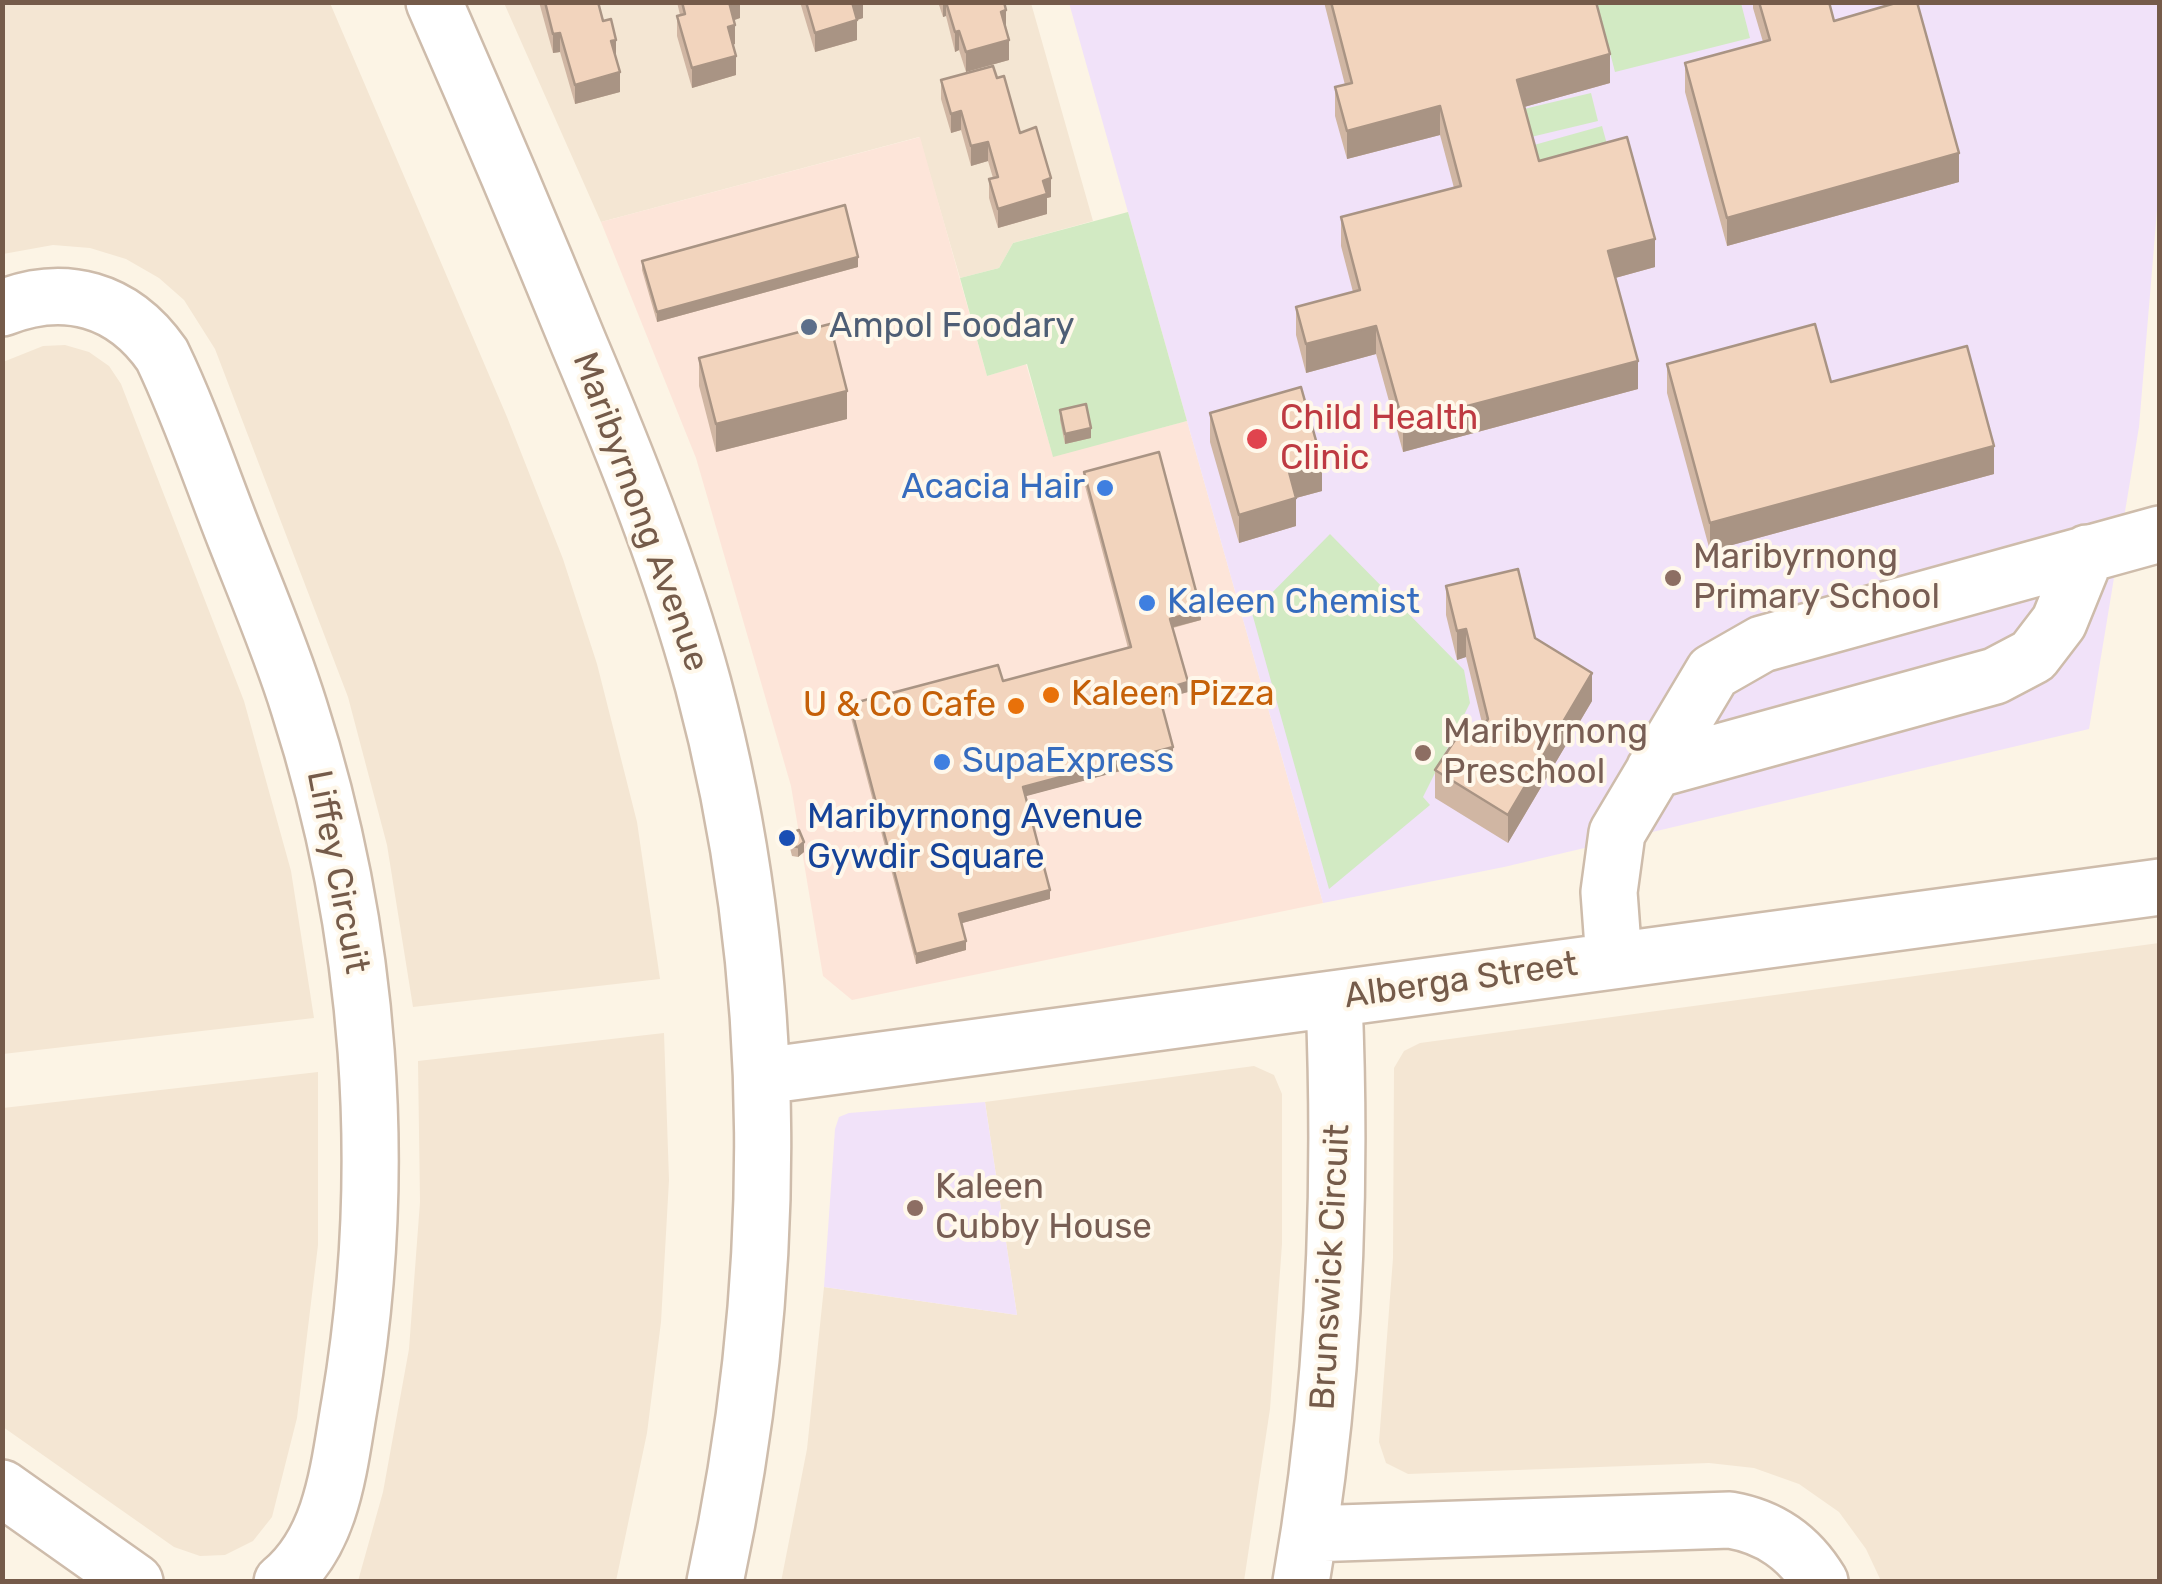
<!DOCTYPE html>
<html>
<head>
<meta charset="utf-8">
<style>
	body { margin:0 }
	#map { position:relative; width:2162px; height:1584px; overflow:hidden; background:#fcf4e5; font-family:Rubik,sans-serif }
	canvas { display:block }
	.frame { position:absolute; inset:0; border:5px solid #755b4a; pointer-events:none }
</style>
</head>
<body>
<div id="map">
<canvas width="2162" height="1584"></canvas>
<div class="frame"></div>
</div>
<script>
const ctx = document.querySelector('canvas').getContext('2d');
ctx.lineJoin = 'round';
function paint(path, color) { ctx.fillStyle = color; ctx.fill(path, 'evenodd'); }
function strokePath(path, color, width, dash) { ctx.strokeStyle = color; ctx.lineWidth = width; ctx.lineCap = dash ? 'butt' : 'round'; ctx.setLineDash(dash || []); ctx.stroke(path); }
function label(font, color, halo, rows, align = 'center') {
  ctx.font = font + ' Rubik,sans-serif'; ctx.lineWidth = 8; ctx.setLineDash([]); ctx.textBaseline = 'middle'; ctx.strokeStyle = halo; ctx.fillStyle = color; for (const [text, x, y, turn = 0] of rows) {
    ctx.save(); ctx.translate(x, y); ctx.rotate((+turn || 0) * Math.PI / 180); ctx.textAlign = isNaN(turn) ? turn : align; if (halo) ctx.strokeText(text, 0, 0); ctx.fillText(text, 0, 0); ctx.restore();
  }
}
paint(new Path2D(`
	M3,2L330,3L507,417L563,559L597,664L637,822L660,979L413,1007L387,845L348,697L215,349L184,300L159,278L126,259L90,248L53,245L3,254Z
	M504,3H1031L1093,221L1013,243L999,268L960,278L919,137L601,222Z
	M65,345L89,352L109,366L121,384L244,701L291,871L314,1018L3,1054V362L43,346Z
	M2159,943V1581H1881L1866,1549L1839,1512L1799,1484L1754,1468L1709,1463L1408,1474L1386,1463L1379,1442L1393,1258L1394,1068L1404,1051L1420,1043Z
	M664,1033L669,1180L661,1322L647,1433L616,1581H358L383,1492L409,1349L420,1202L418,1061Z
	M1254,1066L1274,1075L1282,1094V1244L1270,1409L1244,1581L781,1582L807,1449L824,1287L1017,1315L985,1102Z
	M318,1072V1245L297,1418L272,1517L253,1541L225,1555L200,1556L174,1547L3,1427V1108Z`), '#f4e6d3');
paint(new Path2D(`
	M920,137L987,376L1026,364L1053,456L1187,421L1323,903L852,1000L823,976L791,786L696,458L601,222Z`), '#fde5d9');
paint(new Path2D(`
	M1069,3H2159V186L2139,427L2089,729L1504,867L1323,903Z
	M985,1102L1017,1315L824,1287L835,1129L839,1117L849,1113Z`), '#f1e2f9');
paint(new Path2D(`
	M1597,3H1741L1750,38L1615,72Z
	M1591,93L1598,121L1531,137L1524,109Z
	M1602,126L1611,159L1542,178L1534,145Z
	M1128,212L1187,421L1053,457L1027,364L987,376L960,278L999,268L1013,243Z
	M1330,534L1464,670L1470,703L1423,797L1430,805L1329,889L1252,613Z`), '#d2eac3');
const minor = new Path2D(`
	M434,2C484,116 532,229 579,344C626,455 671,567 703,684C782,979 779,1285 715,1582
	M2,308C65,283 123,299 162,355C190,413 211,476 235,537C257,593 281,649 299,707C371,931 389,1170 350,1402C339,1464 334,1539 282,1582
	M1654,770L1995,676L2033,656L2059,622L2087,553
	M1614,960L1609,892L1617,833L1713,672L1762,644L2160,534
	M763,1076L2160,887
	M2,1488L135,1582
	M1309,1534L1730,1520C1770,1527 1799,1547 1820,1582
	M1301,1582C1335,1388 1342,1194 1334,999`);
strokePath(minor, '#cebcab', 60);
strokePath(minor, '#fff', 55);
paint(new Path2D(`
	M539,2H598L616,59L620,92L575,104L560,52L553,53Z
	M677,2H740V18L734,20L735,44L733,45L736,75L692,88L677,36V16L680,15Z
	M800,2H863V18L857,20V40L815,52Z
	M938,2H1004L1009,60L966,72L959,50L955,52L946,16L943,17Z
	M1324,2H1596L1610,83L1524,107L1539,161L1655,267L1615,278L1638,389L1403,452L1376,354L1306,373L1296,335V307L1353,292L1341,246V217L1454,188L1440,135L1347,159L1335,116V87L1345,85Z
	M1753,2H1829L1834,21L1959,182L1727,246L1685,92V63L1763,42L1753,8Z
	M997,78L1020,133L1051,197L1047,198V214L998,228L989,198V179L993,178L988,161L971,166L961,130L951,133L941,99V80Z
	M642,261L858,267L657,322L642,270Z
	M699,358L847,419L716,452L699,386Z
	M1667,364L1831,382L1994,474L1710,551L1667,393Z
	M1060,410L1091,438L1065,444L1060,420Z
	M1210,413L1322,491L1296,498V526L1239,543L1210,442Z
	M1084,472L1201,620L1173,628L1188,692L1160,700L1173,757L1025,796L1050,899L962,923L966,950L916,964L850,714V704L1003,681L1128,648L1084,482Z
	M1446,586L1535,638L1592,701L1508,843L1435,798V770L1475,740L1483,727L1466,657L1457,660L1446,615Z
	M789,834L804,852L798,857L792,856L789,844Z`), '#d0b6a3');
paint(new Path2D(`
	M729,2H740V18L729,22Z
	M851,2H863V18L851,22Z
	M943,2H946V16L943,17Z
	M1006,10V30L1001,12Z
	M857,20V40L815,52V33Z
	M735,25V44L728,46V27Z
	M959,31V50L955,52V32Z
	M560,33V52L553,53V34Z
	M616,40V59L611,41Z
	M1009,40V60L966,72V52Z
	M1610,54V83L1517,109V80Z
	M736,56V75L692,88V68Z
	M620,72V92L575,104V85Z
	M1440,106V135L1347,159V131Z
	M961,111V130L951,133V114Z
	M988,142V161L971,166V146Z
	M1959,153V182L1727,246V218Z
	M1051,178V197L1047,198V214L998,228V209L1043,181Z
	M1655,239V267L1608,280V251Z
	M858,257V267L657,322V312Z
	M1376,326V354L1306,373V344Z
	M1638,361V389L1403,452V423Z
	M847,391V419L716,452V424Z
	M1091,428V438L1065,444V434Z
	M1994,446V474L1710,551V523Z
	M1322,462V491L1296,498V526L1239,543V515L1289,472Z
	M1201,610V620L1170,628V619Z
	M1466,629V657L1457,660V631Z
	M1592,673V701L1508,843V815Z
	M1188,682V692L1158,700V691Z
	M1173,747V757L1023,797V787Z
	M804,842V852L798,857V847Z
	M1050,890V899L959,924V914Z
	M966,941V950L916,964V954Z`), '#a99484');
const building = new Path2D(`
	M545,2H598L603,21L611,19L616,40L611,41L620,72L575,85L560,33L553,34Z
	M682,2H729L735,25L728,27L736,56L692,68L677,16L685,14Z
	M806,2H852L857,20L815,33Z
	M946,2H1004L1006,10L1001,12L1009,40L966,52L959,31L955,32Z
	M1331,2H1596L1610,54L1517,80L1539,161L1627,137L1655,239L1608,251L1638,361L1403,423L1376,326L1306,344L1296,307L1360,290L1341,217L1461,186L1440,106L1347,131L1335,87L1352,83Z
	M1759,2H1829L1834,21L1899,2H1917L1959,153L1727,218L1685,63L1770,40Z
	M993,66L997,78L1004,76L1020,133L1036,127L1051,178L1043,181L1047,194L998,209L989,179L998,177L988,142L971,146L961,111L951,114L941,80Z
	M845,205L858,257L657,312L642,261Z
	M830,324L847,391L716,424L699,358Z
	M1815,324L1831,382L1967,346L1994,446L1710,523L1667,364Z
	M1301,387L1322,462L1289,472L1296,498L1239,515L1210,413Z
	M1086,404L1091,428L1065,434L1060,410Z
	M1159,452L1201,610L1170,619L1188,682L1158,691L1173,747L1023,787L1050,890L959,914L966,941L916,954L850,704L998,665L1003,681L1131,647L1084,472Z
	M1518,569L1535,638L1592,673L1508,815L1435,770L1461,731L1475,740L1488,719L1466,629L1457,631L1446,586Z
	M799,830L804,842L798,847L792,846L789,834Z`);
paint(building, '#f2d4bd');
strokePath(building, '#a99484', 2.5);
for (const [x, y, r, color] of [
	[809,327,10,"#5c6f8a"],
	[1257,439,12,"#e0444e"],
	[1105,488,10,"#3f7fe0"],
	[1673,578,10,"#8d6e63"],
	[1147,603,10,"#3f7fe0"],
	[1051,695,10,"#e8710a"],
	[1016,706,10,"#e8710a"],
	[1423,753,10,"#8d6e63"],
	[942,762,10,"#3f7fe0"],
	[787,838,10,"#1a4fb4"],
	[915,1208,10,"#8d6e63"]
]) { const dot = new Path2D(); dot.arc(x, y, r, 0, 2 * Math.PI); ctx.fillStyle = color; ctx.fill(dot); strokePath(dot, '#fff8eb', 4); }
label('35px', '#4e5e75', '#fff8eb', [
	["Ampol Foodary",829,327]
], 'left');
label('35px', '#be3a42', '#fff8eb', [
	["Child Health",1280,419],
	["Clinic",1280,459]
], 'left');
label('35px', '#366cbe', '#fff8eb', [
	["Acacia Hair",1085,488,"right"],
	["Kaleen Chemist",1167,603],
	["SupaExpress",962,762]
], 'left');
label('35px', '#755b4a', '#fff8eb', [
	["Maribyrnong Avenue",640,512,70],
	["Liffey Circuit",337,872,79],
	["Alberga Street",1461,981,-8],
	["Brunswick Circuit",1331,1267,-87]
]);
label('35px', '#785e54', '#fff8eb', [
	["Maribyrnong",1693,558],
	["Primary School",1693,598],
	["Maribyrnong",1443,733],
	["Preschool",1443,773],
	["Kaleen",935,1188],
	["Cubby House",935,1228]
], 'left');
label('35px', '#c56008', '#fff8eb', [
	["Kaleen Pizza",1071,695],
	["U & Co Cafe",996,706,"right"]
], 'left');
label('35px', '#164399', '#fff8eb', [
	["Maribyrnong Avenue",807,818],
	["Gywdir Square",807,858]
], 'left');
</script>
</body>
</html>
